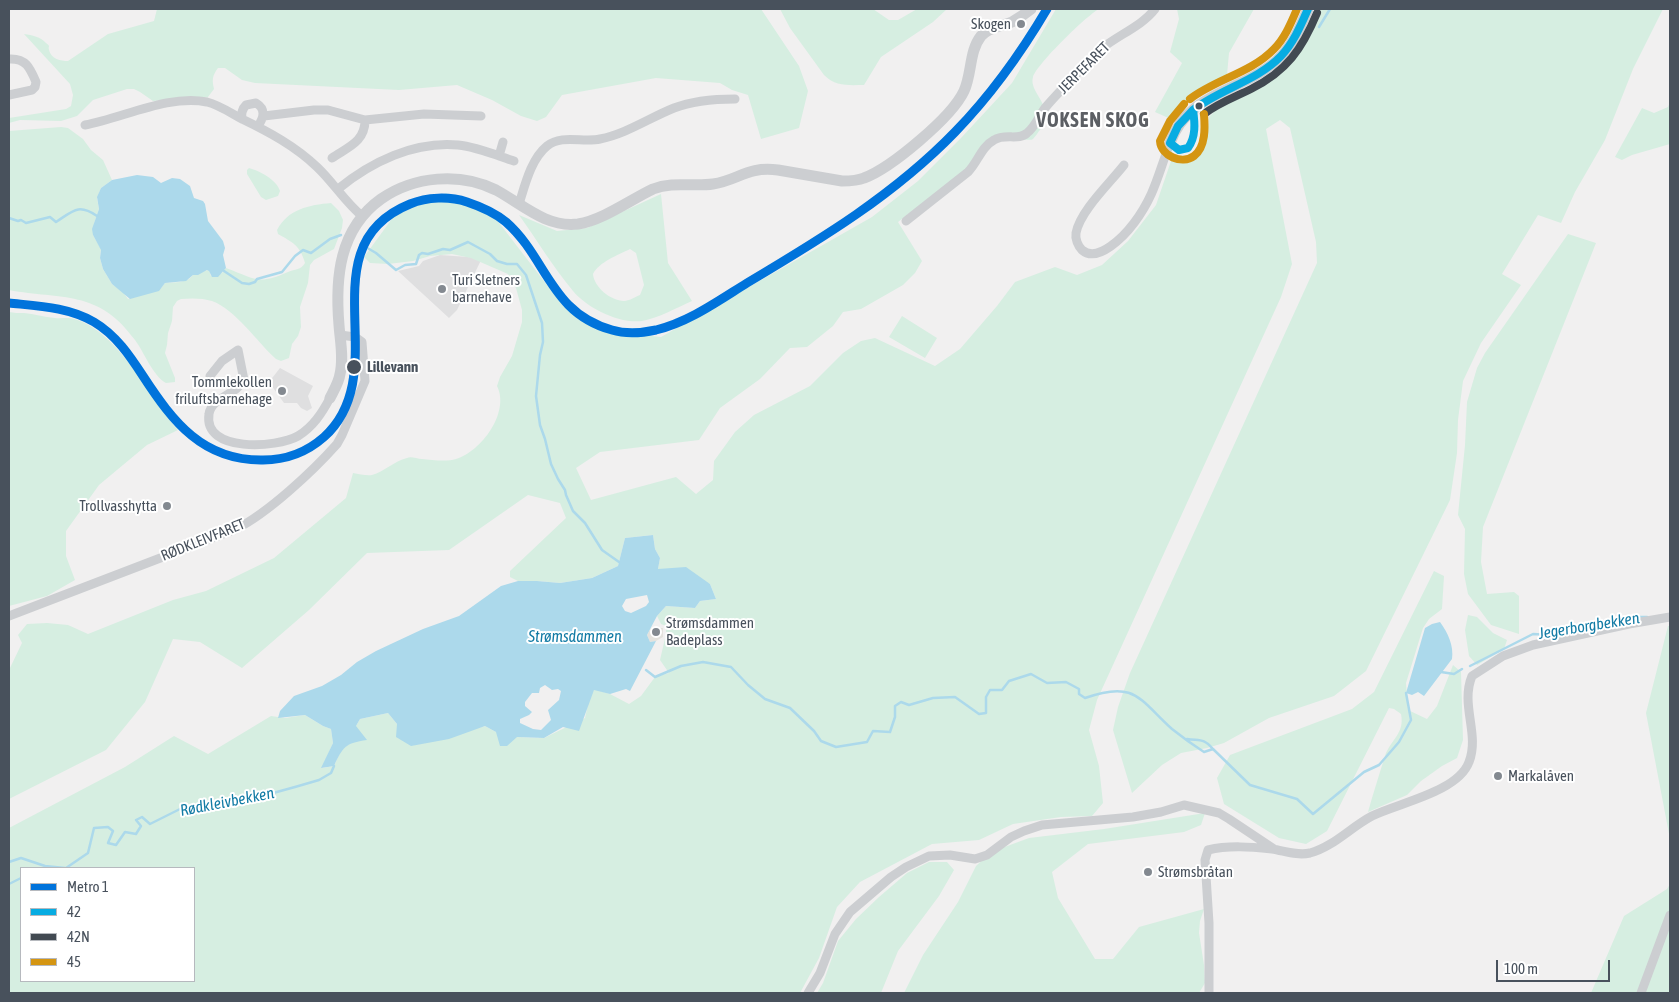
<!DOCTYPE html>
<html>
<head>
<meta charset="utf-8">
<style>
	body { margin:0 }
	#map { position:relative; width:1679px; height:1002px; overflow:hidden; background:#f1f0f0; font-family:"Asap Condensed",sans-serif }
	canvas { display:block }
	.frame { position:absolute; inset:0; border:10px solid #48515c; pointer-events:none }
	.legend { position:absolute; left:20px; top:867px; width:175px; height:115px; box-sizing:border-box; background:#fff; border:1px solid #b6b9be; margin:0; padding:6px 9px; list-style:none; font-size:15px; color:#48515c }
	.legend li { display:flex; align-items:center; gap:10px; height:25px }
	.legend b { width:25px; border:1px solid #b6b9be }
	.scale { position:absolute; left:1496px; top:960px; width:114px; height:22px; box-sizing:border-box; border:2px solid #48515c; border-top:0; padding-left:6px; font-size:15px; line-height:18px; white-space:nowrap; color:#48515c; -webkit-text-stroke:4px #fff; paint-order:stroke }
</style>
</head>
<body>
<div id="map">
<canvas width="1679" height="1002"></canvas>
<div class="frame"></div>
<ul class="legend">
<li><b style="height:6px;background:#0073db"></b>Metro 1</li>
<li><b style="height:6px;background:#07ace2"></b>42</li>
<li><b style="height:6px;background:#424a52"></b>42N</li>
<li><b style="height:6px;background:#d49512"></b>45</li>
</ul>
<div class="scale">100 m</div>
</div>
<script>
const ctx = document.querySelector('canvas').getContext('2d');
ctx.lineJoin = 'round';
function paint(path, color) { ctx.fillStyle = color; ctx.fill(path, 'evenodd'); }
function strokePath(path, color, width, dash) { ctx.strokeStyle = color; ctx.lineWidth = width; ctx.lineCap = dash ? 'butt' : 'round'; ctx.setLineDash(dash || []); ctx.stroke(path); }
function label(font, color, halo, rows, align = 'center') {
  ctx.font = font + ' "Asap Condensed",sans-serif'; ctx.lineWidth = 4; ctx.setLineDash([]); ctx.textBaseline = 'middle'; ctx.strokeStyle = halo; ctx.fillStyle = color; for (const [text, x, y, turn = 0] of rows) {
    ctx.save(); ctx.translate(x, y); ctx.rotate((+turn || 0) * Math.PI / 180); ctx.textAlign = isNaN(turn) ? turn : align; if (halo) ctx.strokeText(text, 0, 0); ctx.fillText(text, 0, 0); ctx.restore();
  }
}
paint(new Path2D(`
	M440,255L482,258L457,310L449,318L398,271L419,266L423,261Z
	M280,368L313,386L308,396L312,408L307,411L301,408L297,403H284L269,382Z`), '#dfdfe0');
paint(new Path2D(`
	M157,9H761L799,66L808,91L799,128L761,139L748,95L732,90L720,83L656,78L562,95L546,117L537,121L521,116L492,100L457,85L399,90L255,83L242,80L225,68H218C212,76 212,80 214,89L208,97L153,101L140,92L134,89H127L93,100L77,116L61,121L20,120L9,123V118L66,109L71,106L73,95L70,84L24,34C32,35 41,37 46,43C51,47 48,45 49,50C51,59 61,61 68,61L108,34L154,21Z
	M780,9H873L889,20H898L917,9H947L933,22L881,57L864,85C849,85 836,87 824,75L790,28Z
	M1056,9H1099C1087,15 1037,64 1033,77C1028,93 1058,108 1040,130C1038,132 1036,136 1033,139C1028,142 1007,136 1000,135L967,169L898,222L922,261L915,273L903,285L861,309L843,312L833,326L807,347L790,348L760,379L720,408L699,440L600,452L576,468L591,500L676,477L696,494L713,480L714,461L735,432L754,415L810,386L843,353L861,341L875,338L935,366L960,349L997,306L1015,282L1055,267L1077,275L1102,265L1128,241L1156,205L1172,158C1206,163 1207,144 1209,117L1226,99L1268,77L1284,65L1298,48L1317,9H1663L1633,69L1605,140L1575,192L1561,223L1538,215L1502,274L1521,285L1481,343L1463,381L1458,420L1457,453L1450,500L1366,671L1334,696L1269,718L1224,743L1207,748L1181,753L1162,765L1132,793L1113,730L1118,707L1130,673L1317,263L1316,242L1290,128L1280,120L1266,129L1292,264L1281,297L1097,700L1089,730L1099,766L1103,803L1092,816L1061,817L1013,824L979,840L932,844L860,882L837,907L819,958L800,993H9V828L125,767L174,736L208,754L271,716L285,718L305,715L323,726L331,729L333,743L322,768L334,766L342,748L355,741L356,726L360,719L388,713L397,724L470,730L485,726L496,732L517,737L544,738L585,718L589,700L594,689L610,694L629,704L641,696L655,677L669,673L660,660L666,634V626L661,624L657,616L666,606L695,608L700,601L716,599L710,584L658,569L660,558L655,549L653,535L625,538L618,566L592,578L560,583L537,581H518L510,577V571L566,518L560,503L528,495L449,550L367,553L309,610L242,668L200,642L173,639L145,702L106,750L9,799V670L22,643L18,635L27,624L47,623L68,625L88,634L173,600L206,591L274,558L346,498L353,473C359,474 367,476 372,475C384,472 394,461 407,458C411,456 417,459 422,459C432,460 447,462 456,459C482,451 510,412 497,386L500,377L512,356L522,322V310L516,288L508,274L471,258L452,254L430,256L413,261L388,264L370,263L364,257L394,216L446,193L493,215L564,307L601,330L661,337L872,217L918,181L961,138L1012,83ZM21,868H194V981H21Z
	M1177,9H1254L1229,53L1227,75L1191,97L1173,120L1155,112L1182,63L1170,52L1179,19Z
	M1670,102V144L1632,155L1622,160L1615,157L1642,108L1654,113L1668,107Z
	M61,127L68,128L83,139L91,150L103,160L112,180L101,188L97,198L99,209L94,224L93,235L101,249L100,258L103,269L112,284L123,292L128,299L161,288L165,283L180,282L189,279L193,275C199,275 204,270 209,270L211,276L222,273L226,268C254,278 257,286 288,272C295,269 301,270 305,263C300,245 292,242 278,234L277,230C288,209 309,205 331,203L339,211L343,220L342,228L334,249L314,260L310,265L308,283L300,307L301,327L298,336L292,344L289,358L281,361L276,359C258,343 235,309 212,301C203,298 191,298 181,299L177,301L173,307L172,321L168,333L167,345L165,353L175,378V382L166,383C153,376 144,352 135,340C98,289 62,300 9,290V131Z
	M249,168C260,171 277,180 280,191L278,196L266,200L261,197L247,174V170Z
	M661,194L668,263L692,301C676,308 659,318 642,321C619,324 587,308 573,291C553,267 537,240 519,215L557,231L587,228ZM630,249L636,253L644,285L640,295C635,297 629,301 624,301C611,301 594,287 593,274C599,262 618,255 630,249Z
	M1568,234L1596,243L1483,527L1481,562L1487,594L1514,592L1519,596V634L1491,625L1468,594L1464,574L1465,529L1458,515L1465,445L1467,402L1477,368L1485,353Z
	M9,312C14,313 19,313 24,313C34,314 44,317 55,318C61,319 68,317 74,319C118,331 149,396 178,430L147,445L99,485L66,531V556L75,580L47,596L9,606Z
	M902,316L937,338L925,358L889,337Z
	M1434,571L1444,576L1442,609L1429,619L1423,628L1406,683L1408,710L1427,719L1437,706L1453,665L1461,672L1463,740L1457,758L1442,766L1421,781L1407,795L1368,812C1373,794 1379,775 1385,756C1390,740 1405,734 1401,714L1394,709L1389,708L1327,831L1306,844L1279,838L1224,804L1217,778L1230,755L1352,709L1374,692Z
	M1468,615L1477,617L1493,633L1507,640L1504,649L1477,665L1469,656L1465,630Z
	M1668,626H1670V839L1646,713Z
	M1205,813L1201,825L1184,832L1088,844L1052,872L1058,898L1095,959H1113L1139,927L1204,909L1200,921L1199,933L1204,965L1205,983L1199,993H904L923,955L958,902L976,866L991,852L1029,838L1104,829Z
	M929,862H947L954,870L939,896L898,951L881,993H817L823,983L838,941L856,919L879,897L907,873Z
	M1670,884V993H1591L1624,916L1667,889Z`), '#d6eee1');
paint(new Path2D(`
	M651,628H663V637L656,641L650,642L647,635Z`), '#e4e2dd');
paint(new Path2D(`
	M137,175L153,177L161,183L172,178L180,179L190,186L194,198L203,201L205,204L208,221L223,241L225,248L223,255L226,268L218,277H212L209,271L207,270L198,275H193L186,281L165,283L159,291L130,299L112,284L103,269L100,258L101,250L93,235L92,229L99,209L97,197L101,188L112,180Z
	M653,535L655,549L660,558L658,569L686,567L710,584L716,599L700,601L695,608L666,606L657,616L647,635L650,642L656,641L630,691L626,689L610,694L594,690L579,731L563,727L544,738L517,737L507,746H500L496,732L485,726L449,739L411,746L396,737L397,724L388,713L360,719L356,726L367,740C345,743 343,747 334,766L321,768L333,743L331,729L323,726L305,715L278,718L280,711L294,696L322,686L341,675L357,662L376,651L423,629L459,616L501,586L518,581H537L560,583L592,578L618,566L625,538ZM647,595L649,602L646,606L631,613L625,611L622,606L626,599ZM545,685L552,690L558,689L561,691L559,700L548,710L551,720L541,730L533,729L520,723V719L529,715L532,712L525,706V702L532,693H539L540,688Z
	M1440,622C1448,633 1454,646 1452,659L1424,696L1418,692L1412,695L1406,693L1425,628L1432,624Z`), '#acd9eb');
strokePath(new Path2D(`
	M1319,27L1330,9
	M9,218L18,221L21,220L26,223L50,217L56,222C73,211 78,203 97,216
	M364,246L376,253L396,270L405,265L416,264L419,255L422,253L428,254L443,249L450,250L468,242L490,254L497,261L507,264H517L526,275L542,323L543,342L540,355L536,396L540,425L545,439L551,464L558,479L565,490L566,495L573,511L585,523L602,550L619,562
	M224,271L242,283L249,284L255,282L257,279L282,272L295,256L303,250L311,253L330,239L341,235
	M1470,666L1533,634L1551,635L1637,617H1647
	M646,670L655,677L681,666L703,662L731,667L748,685L765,699L790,708L814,731L821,741L836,747L867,742L873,731L890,732L895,717V706L901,702L909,705L933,698L955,697L979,714L986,713V697L990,690H1002L1009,681L1031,674L1047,683L1066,682L1079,689V694L1085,698C1135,680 1139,699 1172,729C1182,737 1193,745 1204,752L1213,749L1250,785L1297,799L1313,814L1364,772L1379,765L1399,742L1411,720L1406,693
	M1441,672L1454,674L1462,669
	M1187,739C1201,741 1203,738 1213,749
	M9,862L21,858L45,866L65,868
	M66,868L88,853L94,828L108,827L113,831L108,843L116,845L125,832L136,834L141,826L136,820L142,817L150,824L182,808L244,801L295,787L319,780L331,773L334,766
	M9,884L21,878`), '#acd9eb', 2.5);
strokePath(new Path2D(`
	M9,59C26,58 30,68 36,82L35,87L32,90L9,95
	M264,116L314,110H328L365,120L424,114L481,116
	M85,125C123,118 169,94 207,102C219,105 231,113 242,119
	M258,126C264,117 266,109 256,103L246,105C242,109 241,113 242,119C269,132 295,146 317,167C333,182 345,202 362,216
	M499,156L503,142
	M332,158C348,147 365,142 365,120
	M1124,165C1110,183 1080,211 1076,233C1075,239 1078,246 1082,250C1098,264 1125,235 1134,223C1155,195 1158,174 1170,143
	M338,189C371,162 414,141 458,145C477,147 496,155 514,161
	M519,204C525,185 531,159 547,146C562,134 583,143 600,139C626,134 649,118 674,108C692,101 716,99 735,99
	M906,221L968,172C978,162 981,147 994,140C1005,133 1019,141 1027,133C1035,127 1039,116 1045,108C1063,87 1082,69 1101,49C1118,35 1142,26 1155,9
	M210,376L222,361L238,350L244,380C237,394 211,398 209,414C203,453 277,448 298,436C313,427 322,413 330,398
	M9,616L236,529C268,513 313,471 337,444L342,435L365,381L362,342L355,337L340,335
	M808,993L820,973L835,934L850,912L891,877L906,867L929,856L950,855L975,859L987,855L1011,837L1024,831L1042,825L1133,817L1161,812L1184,805L1219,813L1229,819L1274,849
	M1209,993V923L1205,860L1208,850C1229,845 1251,847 1272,849C1285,851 1297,856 1310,853C1333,847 1351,827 1372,816C1398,803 1458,792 1469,762C1480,734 1460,705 1472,676L1503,656L1533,645L1629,624L1670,617
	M1641,993L1670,915`), '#ccced1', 9);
strokePath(new Path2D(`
	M1170,143C1188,92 1241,92 1276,61C1292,47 1300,28 1308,9
	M330,398C334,390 339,382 340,374C344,358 340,340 339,325C335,278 339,229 381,199C414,176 460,172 496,190C522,204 546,228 578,224C603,220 630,200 653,189C673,181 693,187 713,184C739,180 747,166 778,170L842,181C849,181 857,181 864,178C891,168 952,117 964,91C972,74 969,51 981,36C989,27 1002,26 1012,22C1019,18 1025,14 1031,9`), '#ccced1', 11);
strokePath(new Path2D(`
	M1193,110C1195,123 1196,137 1188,148L1179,150L1170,143L1178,126Z
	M1193,110C1220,89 1257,81 1281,56C1294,42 1301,25 1308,9`), '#07ace2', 8);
strokePath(new Path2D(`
	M1204,114C1218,103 1235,97 1251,89C1287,71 1302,49 1317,13`), '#424a52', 8);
strokePath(new Path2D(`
	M1190,99C1216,79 1251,73 1274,49C1285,38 1291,23 1297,9
	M1184,104L1170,121L1160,141C1161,156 1182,165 1194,156C1206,147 1205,127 1204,114`), '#d49512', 8);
strokePath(new Path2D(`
	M9,303C38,306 69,307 94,322C116,335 130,356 143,376C173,422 203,461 263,460C285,460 307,452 324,437C397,371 304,247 410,204C427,197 449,196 467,202C482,207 494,212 506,222C547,258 550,313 612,330C625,334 642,333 656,330C689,322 718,301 747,283C821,239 894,195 955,132C991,95 1021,53 1047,9`), '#0073db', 9);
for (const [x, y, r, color] of [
	[1021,24,5,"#838990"],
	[1199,106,4.5,"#48515c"],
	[442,289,5,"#838990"],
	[354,367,8,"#48515c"],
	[282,391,5,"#838990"],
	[167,506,5,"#838990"],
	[656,632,5,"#838990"],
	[1498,776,5,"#838990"],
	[1148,872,5,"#838990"]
]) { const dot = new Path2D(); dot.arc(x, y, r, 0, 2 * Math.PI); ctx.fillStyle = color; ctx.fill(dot); strokePath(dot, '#fff', 2); }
label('15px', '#48515c', '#fff', [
	["Skogen",1011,24,"right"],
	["Turi Sletners",452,280],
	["barnehave",452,297],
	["Tommlekollen",272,382,"right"],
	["friluftsbarnehage",272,399,"right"],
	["Trollvasshytta",157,506,"right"],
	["Strømsdammen",666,623],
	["Badeplass",666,640],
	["Markalåven",1508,776],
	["Strømsbråtan",1158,872]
], 'left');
label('15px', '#48515c', '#fff', [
	["JERPEFARET",1084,68,-45],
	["RØDKLEIVFARET",203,540,-22]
]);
label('bold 15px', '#48515c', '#fff', [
	["Lillevann",367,367]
], 'left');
label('italic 16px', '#127ba5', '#fff', [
	["Jegerborgbekken",1589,626,-9],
	["Strømsdammen",575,637],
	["Rødkleivbekken",227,802,-11]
]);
ctx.letterSpacing = '1px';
label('bold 20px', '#5c5f64', '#fff', [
	["VOKSEN SKOG",1093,121]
]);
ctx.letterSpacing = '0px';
</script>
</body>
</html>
